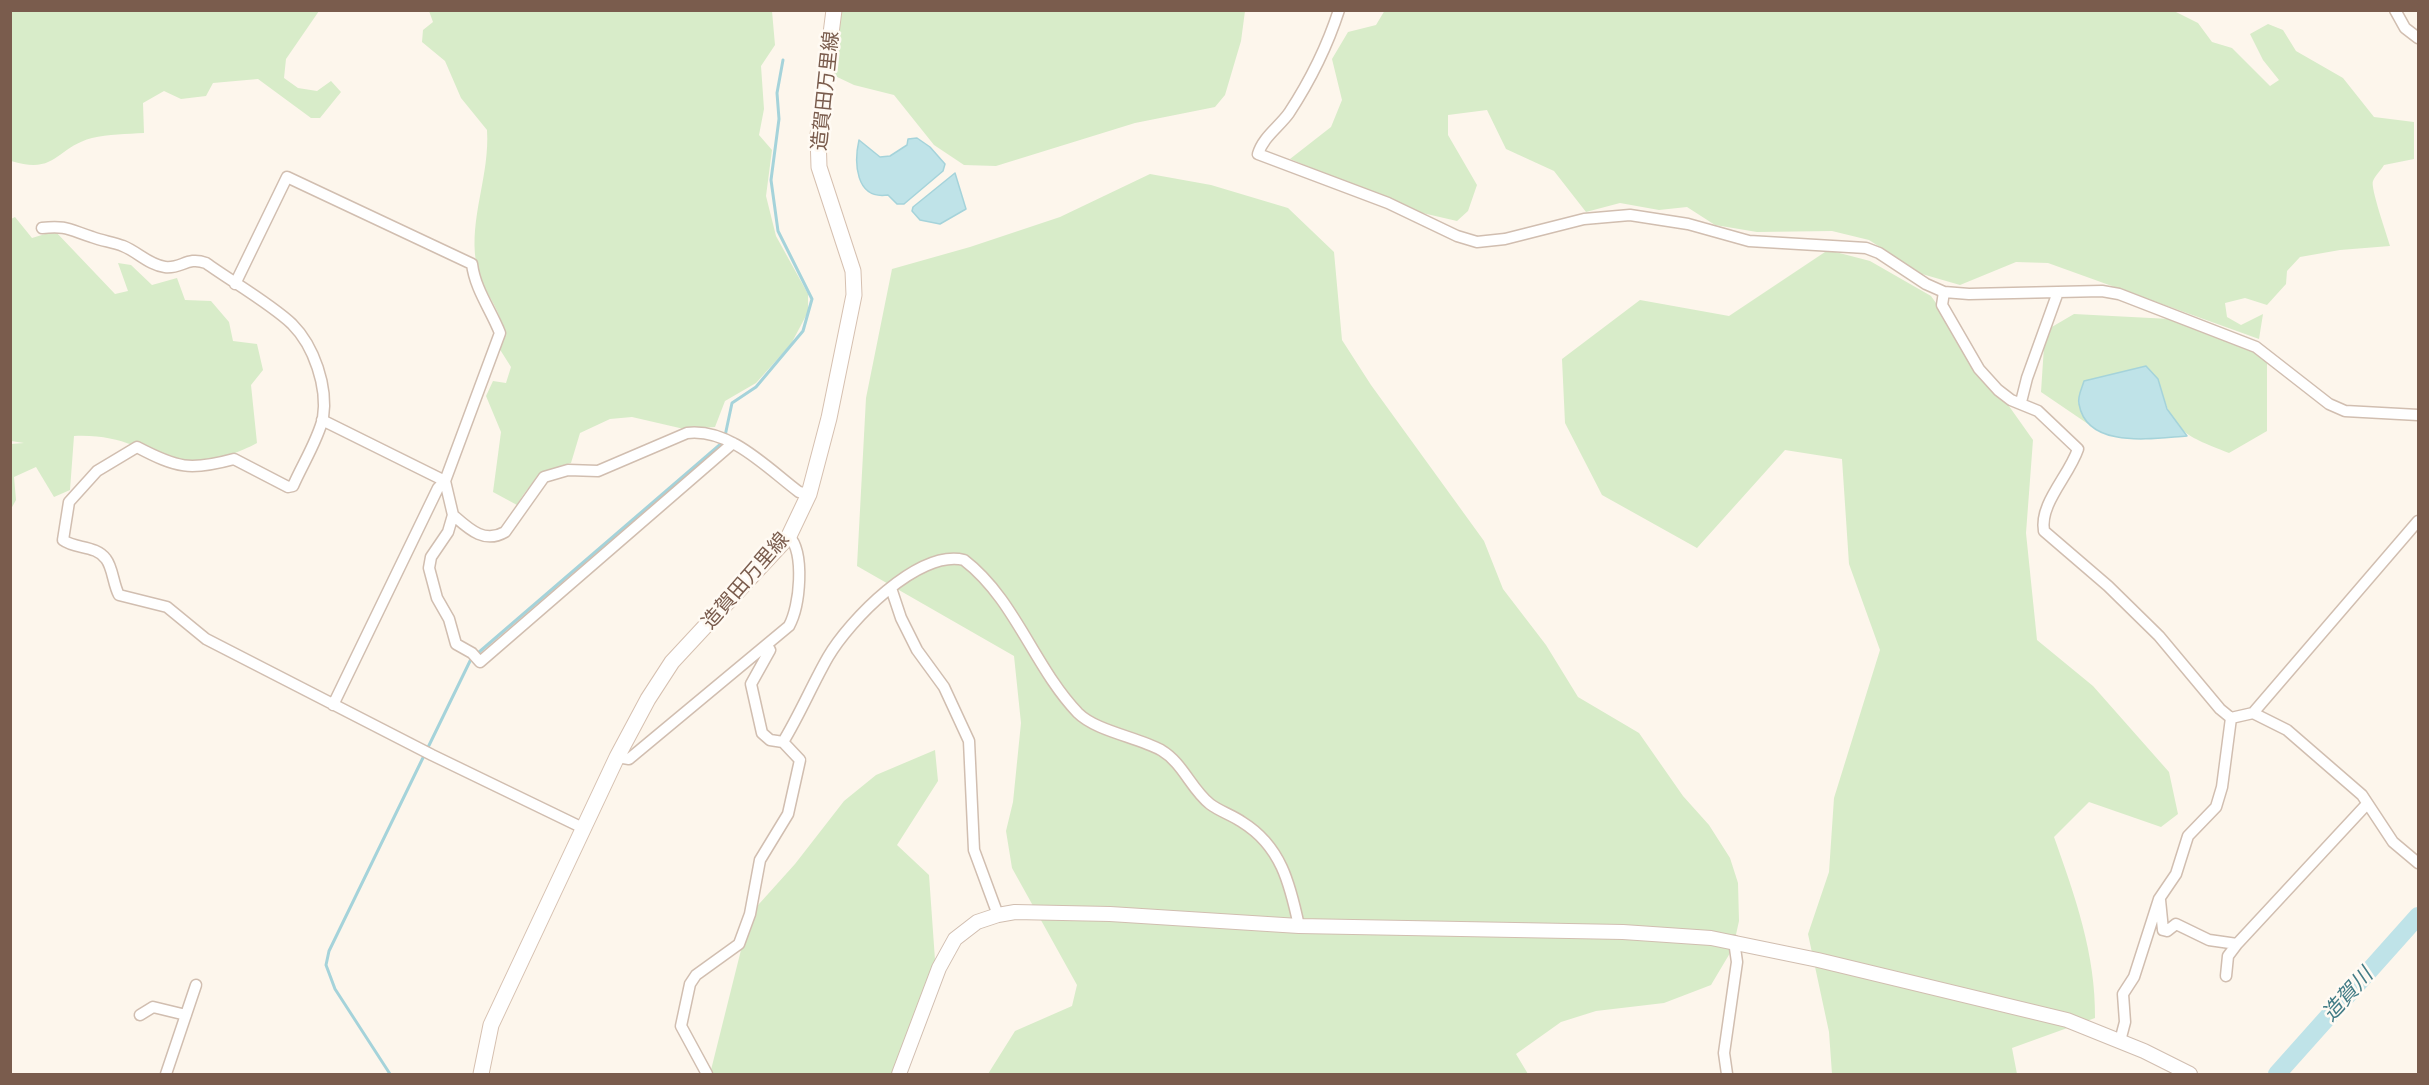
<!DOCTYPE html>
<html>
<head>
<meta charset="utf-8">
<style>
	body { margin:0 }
	#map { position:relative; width:2429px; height:1085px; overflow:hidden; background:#fdf6ec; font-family:Cabin,sans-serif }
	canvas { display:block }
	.frame { position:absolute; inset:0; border:12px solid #7a5c4d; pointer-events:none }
</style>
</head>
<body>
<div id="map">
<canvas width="2429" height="1085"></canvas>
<div class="frame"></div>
</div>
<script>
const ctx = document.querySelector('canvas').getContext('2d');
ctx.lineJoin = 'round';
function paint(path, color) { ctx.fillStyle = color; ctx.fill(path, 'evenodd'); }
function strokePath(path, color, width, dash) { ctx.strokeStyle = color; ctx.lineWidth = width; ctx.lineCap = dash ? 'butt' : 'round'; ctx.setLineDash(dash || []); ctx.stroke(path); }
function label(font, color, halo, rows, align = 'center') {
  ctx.font = font + ' Cabin,"Noto Sans JP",sans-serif'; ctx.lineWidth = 5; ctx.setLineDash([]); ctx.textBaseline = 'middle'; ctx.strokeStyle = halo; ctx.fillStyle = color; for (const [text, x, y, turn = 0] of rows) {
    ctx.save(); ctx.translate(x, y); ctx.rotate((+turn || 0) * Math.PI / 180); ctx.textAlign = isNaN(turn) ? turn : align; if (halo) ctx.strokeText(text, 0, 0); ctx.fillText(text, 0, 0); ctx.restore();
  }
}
paint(new Path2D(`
	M1385,10L2174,11L2198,23L2212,42L2232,48L2270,86L2279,80L2263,60L2250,34L2268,24L2283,30L2296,51L2343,78L2374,117L2414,122V159L2384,165C2381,170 2375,176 2373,181C2370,187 2387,235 2390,246L2340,250L2300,257L2287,271L2286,284L2267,305L2245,298L2225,303L2227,317L2241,325L2263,314L2259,339L2048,263L2016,262L1960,285L1922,274L1869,240L1832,231L1757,232L1715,225L1687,207L1659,210L1620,203L1586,212L1554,171L1506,149L1487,110L1448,115V135L1477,185L1468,211L1457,221L1418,212L1290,159L1331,127L1342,100L1332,59L1348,32L1376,25Z
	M10,11H319L286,59L284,78L298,88L317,91L331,81L341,92L320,118H311L258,79L213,83L206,96L181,99L164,91L143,103L144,133C127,134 108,134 92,138C55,148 57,175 11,161Z
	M429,11H772L775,45L761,66L764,109L759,135L772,150L766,196L776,236L808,294V312L791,344L756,383L725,401L715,427L684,429L632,417L610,419L580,433L571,463C544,470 531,481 517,505L493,492L501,432L486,396L493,381L506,383L511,367L499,348C500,343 504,335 503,330C500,306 479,287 476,262C469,218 490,175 487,130L461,98L445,61L422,42L423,30L433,22Z
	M838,11H1245L1241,41L1225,95L1215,107L1135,123L996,166L964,165L934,145L894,95L854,85L833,75L832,63Z
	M1150,174L1211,185L1288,208L1334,252L1342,340L1371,385L1484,541L1503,589L1546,645L1578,697L1639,733L1683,796L1709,825L1730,858L1738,883L1739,921L1733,948L1711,985L1664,1003L1596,1011L1561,1022L1516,1054L1528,1074H988L1015,1031L1072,1006L1077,985L1012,868L1006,831L1013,802L1021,723L1014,656L857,566L866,398L892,269L970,247L1060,217Z
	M15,217L32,238L55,231L115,294L128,291L118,263L131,265L152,285L177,278L185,300L211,301L229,322L233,341L257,344L263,370L251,385L257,443C241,452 200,468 182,463C139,451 123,434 74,436L70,490L54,497L36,467L14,477L16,500L11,509V444L24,443L11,441V219Z
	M1828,250L1870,261L1931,296L2033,440L2026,533L2037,640L2093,686L2169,772L2178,814L2161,827L2089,802L2054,837C2075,896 2096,955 2095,1018L2012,1048L2017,1074H1832L1829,1032L1808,934L1829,872L1834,798L1880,650L1849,564L1842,459L1785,450L1697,548L1602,495L1565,423L1562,359L1640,300L1729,316Z
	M2074,314L2189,320L2267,356V431L2229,453C2181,434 2172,431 2158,379L2078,402L2091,426L2041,392L2045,331Z
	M935,750L938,781L897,845L929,875L936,974L898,1074H710L750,914L795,864L844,801L876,775Z`), '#d8ecc9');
const water = new Path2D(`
	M917,138L930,147L945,164L943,171L904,204H897L888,195C855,200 854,162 859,140L880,157L890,156L907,145L908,139Z
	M955,173L966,209L940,224L920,220L912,211L913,207Z
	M2146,366L2158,379L2167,409L2187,436C2154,438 2087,450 2079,404C2077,397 2082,388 2084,381Z`);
paint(water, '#bfe3e8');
strokePath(water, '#a5d3da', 1.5);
strokePath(new Path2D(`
	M725,436L732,403L756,387L803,331L812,299L778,231L771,180L779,119L777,93L783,60
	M390,1074L335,989L326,965L329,951L471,659L723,442`), '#a5d3da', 3);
strokePath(new Path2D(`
	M2277,1074L2418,916`), '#bfe3e8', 18);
const minor = new Path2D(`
	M1339,10C1327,47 1310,81 1289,113C1279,127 1263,137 1258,154L1388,203L1457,236L1477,242L1505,239L1584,219L1630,215L1688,224L1749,241L1866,248L1879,253L1926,284L1944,292L1969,294L2102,291L2119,294L2256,347L2329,404L2345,411L2418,415
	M2395,10L2405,28L2418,38
	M42,228C66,225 70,230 92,237C102,241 113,242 123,246C138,252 149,265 165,267C182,269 187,256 206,263C231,281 271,304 292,324C314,346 328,387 323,418C318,440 302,465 293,486L288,487L234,459C190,471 177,468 137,447L97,471L69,502L63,540C75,549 96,545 106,559C113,568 113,584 119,595L167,607L206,639L432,755L585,829
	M235,284L287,177L472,264C475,289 491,310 500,333L445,481L438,488L333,705
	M1944,292L1942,305L1979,369L1998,390L2011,400L2038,411L2078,449C2069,476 2039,504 2044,531L2108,586L2159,636L2220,709L2231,718
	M2021,402L2027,378L2058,292
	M322,420L445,481L453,515L448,532L431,557L429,568L437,598L449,619L456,644L472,653L480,662L733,443
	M453,515C469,529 484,544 505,532L544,477L568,470L598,471L687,433C730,428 766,467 799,492L809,494
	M891,588L901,618L917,650L944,687L969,741L974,850L998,915
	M2253,713L2287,730L2362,795L2393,842L2418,863
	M2231,718L2253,713L2418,521
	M783,742C800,714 812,685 828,657C849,621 918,549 964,560C1015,599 1034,667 1078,713C1096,731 1137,737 1161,750C1183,763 1191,789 1210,804C1219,811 1232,815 1242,822C1281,846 1290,884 1299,926
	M617,757L629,759L789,626C800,606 805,553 789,536
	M2160,900L2163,930L2167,931L2176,924L2209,940L2237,944
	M2226,976L2228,956L2237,944L2367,804
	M140,1015L153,1007L186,1015
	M2120,1041L2125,1022L2123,994L2134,977L2159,899L2176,874L2188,836L2216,807L2222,787L2231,718
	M166,1074L196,985
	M707,1074L681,1026L690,984L696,975L739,944L750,914L760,860L788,814L800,760L783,742L770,740L762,733L751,684L770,650L767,646
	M1727,1074L1724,1053L1737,962L1734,941`);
const tertiary = new Path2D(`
	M899,1074L939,968L955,939L977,922L998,915L1015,912L1110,914L1299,926L1623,932L1711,938L1818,960L2067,1020L2144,1051L2190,1074`);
const secondary = new Path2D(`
	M481,1074L491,1025L617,757L648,699L672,662L789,536L809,494L829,418L854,295L853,271L819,167L818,135L834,10`);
strokePath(minor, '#d1beb0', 13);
strokePath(tertiary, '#d1beb0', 16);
strokePath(secondary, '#d6c0b0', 17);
strokePath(minor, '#fff', 10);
strokePath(tertiary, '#fff', 14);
strokePath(secondary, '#fff', 15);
label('20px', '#7a5c4d', '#fffaf3', [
	["造賀田万里線",826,91,-84],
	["造賀田万里線",746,581,-49]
]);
label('italic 21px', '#437c86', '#fffaf3', [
	["造賀川",2348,995,-48]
]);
</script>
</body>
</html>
